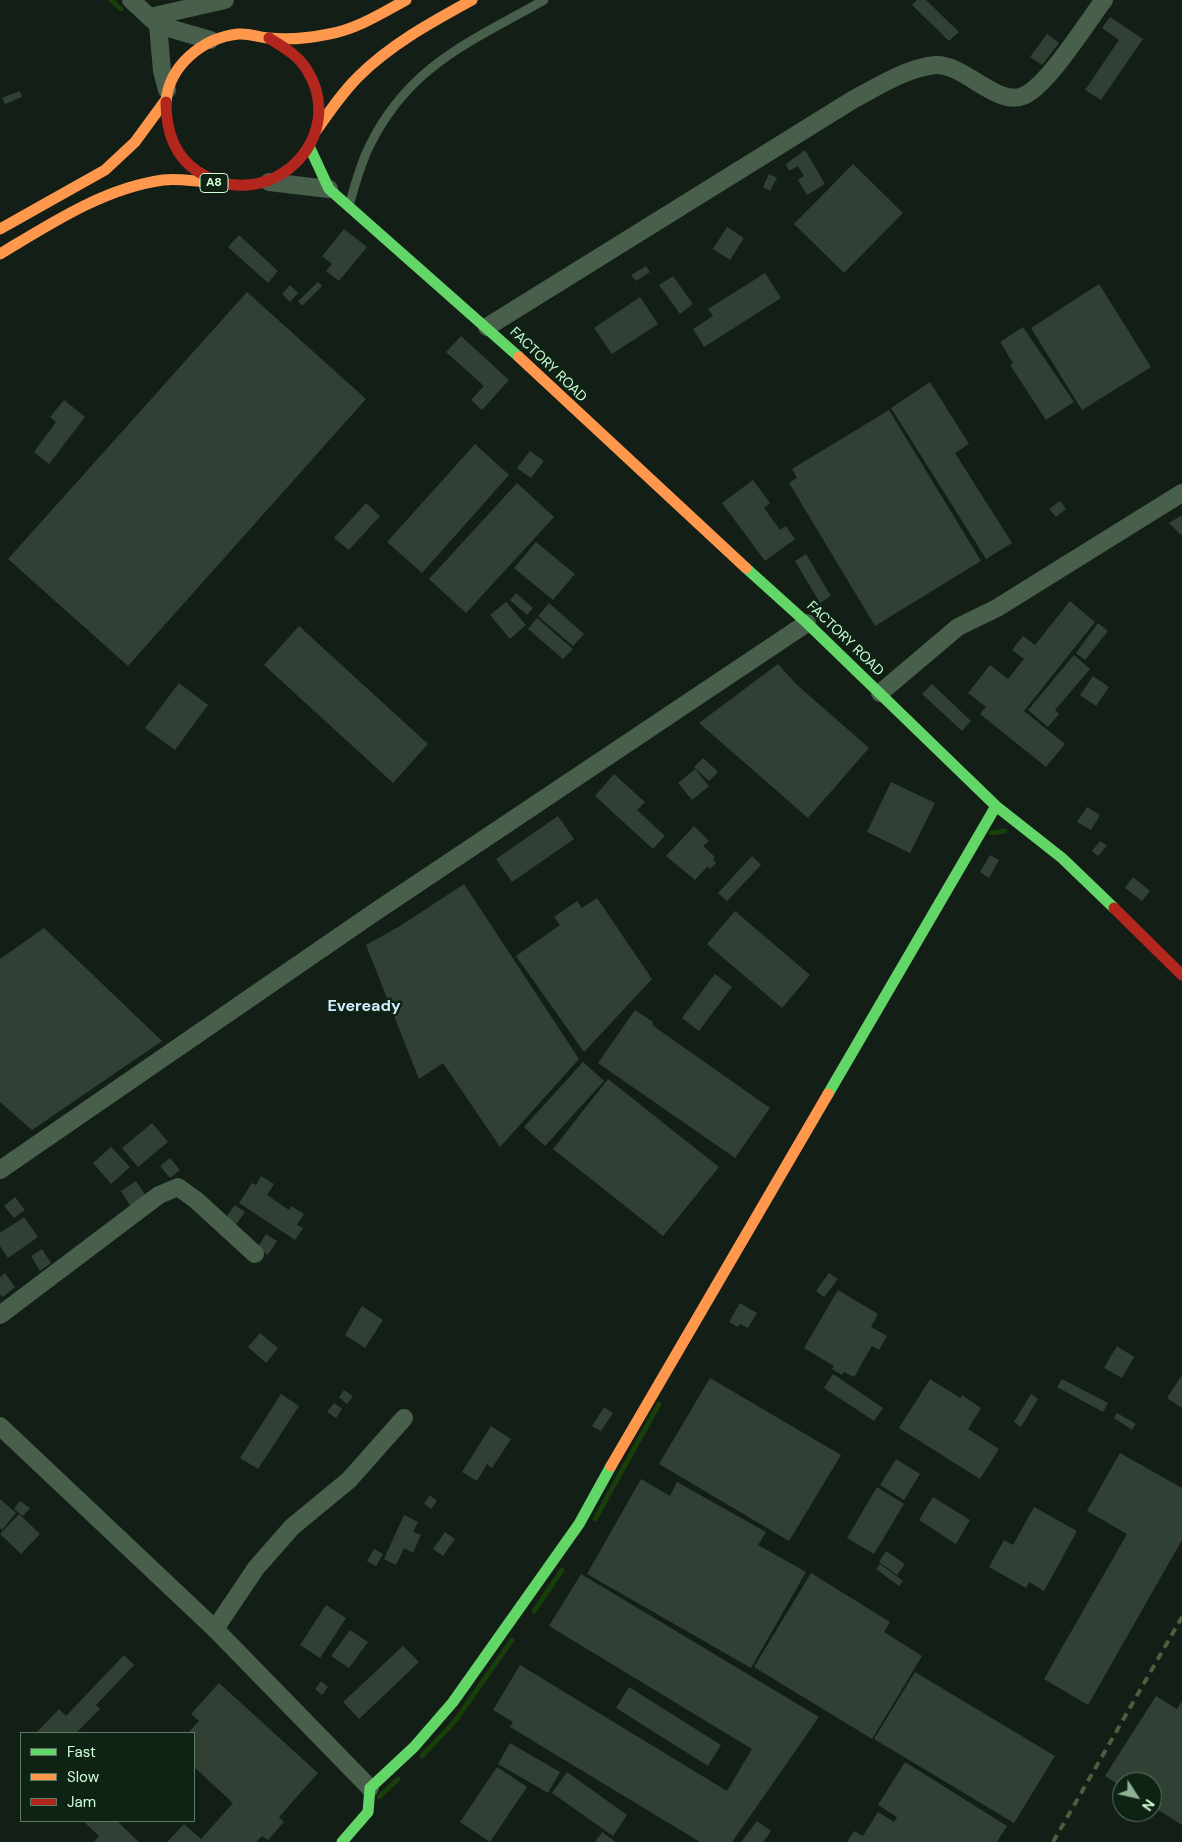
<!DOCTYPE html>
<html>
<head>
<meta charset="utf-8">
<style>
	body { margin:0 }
	#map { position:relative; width:1182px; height:1842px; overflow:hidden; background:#131e16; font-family:"DM Sans",sans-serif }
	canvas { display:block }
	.legend { position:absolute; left:20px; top:1732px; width:175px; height:90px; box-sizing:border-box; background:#0e2313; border:1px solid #5c7b63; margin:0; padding:6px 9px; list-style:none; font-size:15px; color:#d0ffda }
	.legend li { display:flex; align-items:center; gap:10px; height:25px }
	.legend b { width:25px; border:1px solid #5c7b63 }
	.north { position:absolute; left:1112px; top:1772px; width:50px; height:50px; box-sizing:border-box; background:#0e2313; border:1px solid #5c7b63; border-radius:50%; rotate:125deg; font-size:14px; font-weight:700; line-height:20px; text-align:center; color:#d0ffda }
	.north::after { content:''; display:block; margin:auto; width:18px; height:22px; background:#8eb095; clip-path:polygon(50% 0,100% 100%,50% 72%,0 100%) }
</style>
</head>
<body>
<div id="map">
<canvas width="1182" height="1842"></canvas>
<ul class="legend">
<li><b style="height:6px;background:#63d668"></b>Fast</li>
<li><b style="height:6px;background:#ff974d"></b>Slow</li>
<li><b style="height:6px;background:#b3261e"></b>Jam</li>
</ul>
<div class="north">N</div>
</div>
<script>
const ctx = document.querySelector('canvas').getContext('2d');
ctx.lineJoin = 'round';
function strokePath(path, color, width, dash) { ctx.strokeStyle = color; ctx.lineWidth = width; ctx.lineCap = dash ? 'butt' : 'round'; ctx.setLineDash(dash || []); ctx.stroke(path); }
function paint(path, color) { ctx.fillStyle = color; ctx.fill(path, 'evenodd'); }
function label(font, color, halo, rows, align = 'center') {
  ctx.font = font + ' "DM Sans",sans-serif'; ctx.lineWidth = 5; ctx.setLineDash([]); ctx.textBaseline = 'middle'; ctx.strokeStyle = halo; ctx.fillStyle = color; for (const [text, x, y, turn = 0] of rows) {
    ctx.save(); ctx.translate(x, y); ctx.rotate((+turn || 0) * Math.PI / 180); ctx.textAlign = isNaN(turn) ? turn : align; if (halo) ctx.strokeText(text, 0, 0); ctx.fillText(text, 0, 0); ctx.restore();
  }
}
strokePath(new Path2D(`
	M111,0L121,9
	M991,833L1005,831
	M595,1519L659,1404
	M534,1611L562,1570
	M422,1756L455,1721L512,1640
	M379,1797L398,1779`), '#183e0a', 5);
paint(new Path2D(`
	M917,0H926L959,32L949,41L912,5Z
	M1110,17L1143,39L1101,100L1085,90L1119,40L1102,28Z
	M1047,34L1059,43L1042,65L1030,57Z
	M20,91L22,97L5,104L2,98Z
	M805,150L825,184L807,195L798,180L804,176L798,166L789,171L786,164Z
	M853,164L903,213L844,273L794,224Z
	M769,174L777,178L770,191L763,187Z
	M727,227L744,238L730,260L713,249Z
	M344,229L367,247L339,281L326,271L332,264L322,256Z
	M239,235L278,271L268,283L228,247Z
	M646,266L650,272L636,281L631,275Z
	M765,273L781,298L704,347L693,329L713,316L708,309Z
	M673,276L693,304L680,314L659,285Z
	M318,282L322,286L302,306L298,301Z
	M1099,284L1151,367L1082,410L1031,328Z
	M290,285L298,293L290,302L282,294Z
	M247,292L366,399L128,666L8,559Z
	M640,297L658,324L612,354L594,328Z
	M1023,327L1074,402L1046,420L1010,365L1013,363L1000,342Z
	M461,336L509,380L482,410L471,400L484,386L446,352Z
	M930,382L969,444L955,453L1012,543L986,559L891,408Z
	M64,400L85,417L49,464L34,452L56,422L50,417Z
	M889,410L981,561L875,626L789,483L797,478L792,469Z
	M475,444L509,475L422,573L387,542Z
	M530,451L544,461L531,478L517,468Z
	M753,480L770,503L764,508L780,530L786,526L795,539L765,561L722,503Z
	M517,483L554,517L466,613L429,579Z
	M1060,501L1066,509L1056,517L1049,509Z
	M366,503L380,516L349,550L334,538Z
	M1182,515V536L1169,523Z
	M536,542L575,574L553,600L514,568Z
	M806,554L831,596L820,603L795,561Z
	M516,593L533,608L527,615L510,600Z
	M1070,601L1095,622L1024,711L1065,744L1046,767L980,714L986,707L968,693L990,665L1008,679L1024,659L1012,650L1023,636L1035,645Z
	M506,602L526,625L510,639L490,615Z
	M549,603L584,634L573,646L538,616Z
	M537,618L573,649L563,659L528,629Z
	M1098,623L1108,631L1085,660L1076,653Z
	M299,626L428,744L393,783L264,665Z
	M1074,655L1090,669L1055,710L1059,714L1048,727L1028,710Z
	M778,664L796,684L869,748L808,818L699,723Z
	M1093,676L1109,687L1096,706L1080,695Z
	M179,683L208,705L175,750L145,728Z
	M932,684L971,721L962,731L922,694Z
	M703,758L718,772L709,781L694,767Z
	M695,769L709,786L692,800L678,783Z
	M614,774L645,802L637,810L665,836L653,849L595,796Z
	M891,782L935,803L910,853L867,832Z
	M1087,807L1100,815L1091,830L1077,822Z
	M558,816L574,839L512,882L496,859Z
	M694,826L709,841L703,846L715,857L713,860L716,863L710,869L708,866L695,880L666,856Z
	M1100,841L1107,846L1098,856L1092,851Z
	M990,855L999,860L989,878L980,872Z
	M752,856L761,865L727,901L718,893Z
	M1133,877L1150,891L1142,901L1125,888Z
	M464,884L579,1059L500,1147L443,1063L419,1079L366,945L400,926Z
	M597,898L652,979L584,1052L516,956L560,925L554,917L577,901L582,908Z
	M735,911L810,975L782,1008L707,944Z
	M44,928L162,1041L32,1130L0,1102V959Z
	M715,974L732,987L699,1031L682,1018Z
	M635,1010L653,1022L652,1025L770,1108L735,1158L598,1063Z
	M583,1062L604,1081L545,1146L524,1127Z
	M608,1079L719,1167L663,1236L553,1149Z
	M152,1123L168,1142L138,1167L122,1148Z
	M111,1147L130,1167L111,1184L93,1163Z
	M170,1158L180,1170L170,1178L160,1166Z
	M261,1176L274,1184L267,1195L289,1210L291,1206L304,1214L297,1225L303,1228L295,1240L239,1203L252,1183L256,1185Z
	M136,1181L146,1196L131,1207L121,1191Z
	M15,1197L25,1210L14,1218L4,1206Z
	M235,1205L245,1212L235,1226L225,1218Z
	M24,1217L38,1237L8,1258L0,1246V1233Z
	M266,1234L277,1241L268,1255L257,1248Z
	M42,1249L51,1263L40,1271L31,1256Z
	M5,1273L15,1287L3,1297L0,1294V1277Z
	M829,1273L838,1279L824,1297L816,1291Z
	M838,1290L878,1314L871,1327L887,1336L879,1350L872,1346L854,1377L844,1372L842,1375L832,1369L834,1366L804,1348Z
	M740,1303L757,1313L748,1328L740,1324L738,1327L729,1322Z
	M362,1306L383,1320L365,1348L345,1335Z
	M260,1333L278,1348L266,1363L248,1347Z
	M1117,1346L1134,1357L1122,1378L1104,1368Z
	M833,1374L883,1408L874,1421L824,1388Z
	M1182,1375V1408L1167,1398Z
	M710,1378L841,1455L789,1541L659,1464Z
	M930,1379L960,1398L962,1395L981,1408L968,1429L999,1449L980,1479L899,1428Z
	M1062,1379L1108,1403L1103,1412L1057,1387Z
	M344,1390L353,1396L347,1404L339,1397Z
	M281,1394L299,1406L258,1469L240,1458Z
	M1031,1394L1038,1399L1021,1427L1014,1422Z
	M334,1403L342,1409L336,1418L327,1412Z
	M604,1407L613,1413L601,1431L592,1426Z
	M1117,1413L1136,1424L1132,1430L1114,1418Z
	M491,1426L511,1439L492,1468L487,1464L477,1481L462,1472Z
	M1120,1453L1182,1488V1540L1088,1705L1044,1679L1127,1534L1087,1511Z
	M896,1459L920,1474L904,1500L880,1485Z
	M641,1479L670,1496L677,1482L766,1532L758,1545L806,1572L751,1668L587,1574Z
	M877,1487L904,1504L874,1554L847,1538Z
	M430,1495L437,1501L431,1509L424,1503Z
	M933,1497L970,1520L956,1544L919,1520Z
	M0,1499L16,1513L2,1530L0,1528Z
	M20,1501L30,1508L23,1516L14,1509Z
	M1034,1507L1077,1531L1044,1591L1029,1582L1026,1588L989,1567L1004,1540L1013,1545Z
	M19,1514L40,1534L21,1554L0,1534Z
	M404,1515L418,1522L413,1532L421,1535L413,1553L404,1548L396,1565L384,1559Z
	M445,1532L455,1539L443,1556L433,1549Z
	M374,1549L383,1554L376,1566L367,1561Z
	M886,1551L905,1564L897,1575L879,1562Z
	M880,1564L903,1581L899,1586L876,1569Z
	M811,1573L890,1622L884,1632L922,1656L872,1739L754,1667Z
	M581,1574L819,1717L732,1842H700L510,1727L513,1722L493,1710L520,1665L727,1791L752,1749L549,1626Z
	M326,1605L346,1618L320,1658L300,1645Z
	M350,1630L368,1642L349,1668L331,1656Z
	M403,1646L419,1662L359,1719L343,1702Z
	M124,1655L134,1665L96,1705L100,1709L76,1733H36L59,1709L66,1716Z
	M915,1672L1055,1756L1014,1823L874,1739Z
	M321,1681L328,1687L322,1695L315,1689Z
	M219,1683L318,1773L279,1817L284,1822L268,1840L262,1836L256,1842H167L184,1824L201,1839L233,1803L194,1767V1733H188L199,1721L191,1714Z
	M629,1687L721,1745L708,1766L616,1708Z
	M1156,1696L1177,1709L1182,1701V1825L1152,1806V1782H1122V1787L1105,1776Z
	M510,1743L560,1772L548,1793L498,1764Z
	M905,1762L1007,1826L997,1842H847L854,1831L863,1836L878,1812L894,1822L897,1817L878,1805Z
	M497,1767L527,1787L490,1842L460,1822Z
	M567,1772L627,1815L613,1836L552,1793Z
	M83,1821H117L139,1842H94L99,1836Z
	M757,1821L771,1831L763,1842H741Z
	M602,1832L616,1842H595Z`), '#314034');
strokePath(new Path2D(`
	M349,205C355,186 360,165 369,147C408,66 470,42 544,0`), '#485f4b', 9);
strokePath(new Path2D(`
	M131,0L158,25L210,40
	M150,17L225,0
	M158,25L162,71L167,90
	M269,182L329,189
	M487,327L854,99C879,86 907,68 935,65C963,63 997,107 1023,96C1047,87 1087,22 1104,0
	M880,693L958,627L997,608L1182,493
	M0,1170L372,914L807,623
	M0,1315L159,1195L178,1187L196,1200L255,1254
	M0,1426L215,1629L370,1788
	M215,1629L256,1568L292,1527L349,1480L404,1418`), '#485f4b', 18);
strokePath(new Path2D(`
	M309,146L329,189L519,357
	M746,568L807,623L996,806L1062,858L1114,908
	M828,1094L996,806
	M342,1842L368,1812L370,1788L414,1747L453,1702L579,1524L611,1466`), '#63d668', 11);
strokePath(new Path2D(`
	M166,102C169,65 203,38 238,34C249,33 258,37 268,38C288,40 310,38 329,34C357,29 382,13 406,0
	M316,131C329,112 342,93 358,77C391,44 432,22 472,0
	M0,229L105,170L135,142L165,101
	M0,254C50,224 104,188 163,180C180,178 197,182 213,182
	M519,357L746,568
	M611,1466L828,1094`), '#ff974d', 11);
strokePath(new Path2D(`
	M166,102C166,130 173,155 197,171C267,218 350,139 307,70C298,55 283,47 269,38
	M1114,908L1182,975`), '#b3261e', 11);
strokePath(new Path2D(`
	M1053,1842L1182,1617`), '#4b5e3d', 4, [8, 6]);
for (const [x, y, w] of [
	[214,183,28]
]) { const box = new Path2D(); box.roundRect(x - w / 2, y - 9.5, w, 19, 4); ctx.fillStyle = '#0e2313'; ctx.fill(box); strokePath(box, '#d0ffda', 1); }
label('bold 12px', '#d0ffda', null, [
	["A8",214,183]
]);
label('14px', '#d0ffda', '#0e2313', [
	["FACTORY ROAD",548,365,44],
	["FACTORY ROAD",845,639,44]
]);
label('bold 16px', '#d2ebff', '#0e2313', [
	["Eveready",364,1007]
]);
</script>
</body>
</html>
